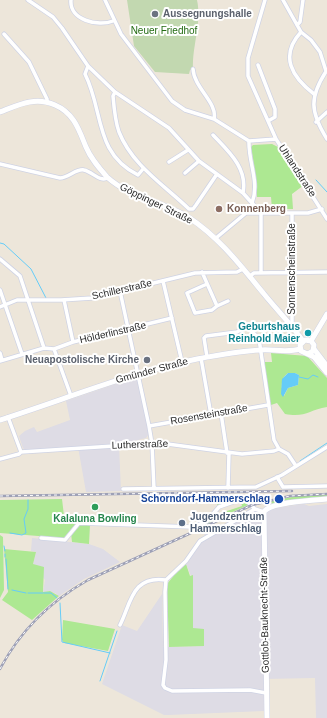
<!DOCTYPE html>
<html>
<head>
<meta charset="utf-8">
<style>
	body { margin:0 }
	canvas { display:block; background:#ede6da }
</style>
</head>
<body>
<canvas width="327" height="718"></canvas>
<script>
const ctx = document.querySelector('canvas').getContext('2d');
ctx.lineJoin = 'round';
function paint(path, color) { ctx.fillStyle = color; ctx.fill(path, 'evenodd'); }
function strokePath(path, color, width, dash) { ctx.strokeStyle = color; ctx.lineWidth = width; ctx.lineCap = dash ? 'butt' : 'round'; ctx.setLineDash(dash || []); ctx.stroke(path); }
function label(font, color, halo, rows, align = 'center') {
  ctx.font = font + ' Helvetica,sans-serif'; ctx.lineWidth = 4; ctx.setLineDash([]); ctx.textBaseline = 'middle'; ctx.strokeStyle = halo; ctx.fillStyle = color; for (const [text, x, y, turn = 0] of rows) {
    ctx.save(); ctx.translate(x, y); ctx.rotate((+turn || 0) * Math.PI / 180); ctx.textAlign = isNaN(turn) ? turn : align; if (halo) ctx.strokeText(text, 0, 0); ctx.fillText(text, 0, 0); ctx.restore();
  }
}
paint(new Path2D(`
	M134,378L138,380L149,434L146,438L119,445L121,491L86,492L78,447L26,451L23,448L19,436L25,431L34,427L37,432L70,420L66,401Z
	M304,504L309,506L327,504V718H316L315,678L264,679V711L168,715H164L102,684L122,625L137,631L162,594L163,647L204,646L193,629L191,576L186,564L201,542L207,539L203,532L206,528L214,525L218,530L228,522L250,512Z
	M32,538L89,544L103,549L120,562L84,579L59,596L55,593L43,592L45,580L33,564L36,552L31,551Z`), '#dedce5');
paint(new Path2D(`
	M272,144L278,147L283,158L304,185L292,194L293,209H272L271,197H257L256,179L251,147L253,145Z
	M271,353L307,356L327,378V407C309,410 305,418 285,414L277,403L271,405L263,362H272ZM288,373H295L299,375L298,385L288,388L284,396C281,389 280,378 288,373Z
	M245,495L232,498V500L217,505L219,498L209,497L208,496Z
	M327,495V496L272,504L271,501L298,496Z
	M62,499L65,524L77,522L64,538L0,533V500Z
	M241,502H247L250,504L191,531L192,529L208,522L221,513L242,506Z
	M79,525H90L89,544L72,542L71,533Z
	M0,535L3,537L4,590L0,598Z
	M4,549L36,552L33,564L44,567L43,592L50,591L59,596L32,620L2,600L8,592Z
	M186,564L190,576L193,575V628L204,629V646L169,647L167,584L175,574Z
	M63,620L115,629L108,651L64,643L62,640Z`), '#ade892');
paint(new Path2D(`
	M127,0H197C202,23 192,46 193,69L190,70L189,74L155,72L134,46Z`), '#c2d8b0');
paint(new Path2D(`
	M288,373H295L299,375L298,385L288,388L283,397L281,394L282,379Z`), '#65ccf8');
strokePath(new Path2D(`
	M316,180L327,192
	M0,243L4,244L31,269L46,298
	M299,377L308,379L313,375L318,377
	M300,461L327,443
	M10,533L22,535L26,533L24,519L28,509V500
	M4,546L5,551
	M5,554V557
	M6,559L8,589
	M12,590L26,593
	M28,593H43
	M44,593H51L57,598
	M60,603L62,642L110,653
	M100,681L117,631`), '#65ccf8', 1);
const street = new Path2D(`
	M28,0L53,17L62,28L88,66L115,92L169,128L199,161L243,193L261,213
	M71,0C69,20 98,27 113,21
	M105,0L121,34L172,101L185,110L214,119L249,141L276,139
	M265,0L248,58V76L276,139L327,219
	M283,0L301,32L311,40L320,52L326,71
	M297,25L300,22L303,0
	M301,32C279,56 292,77 314,94
	M4,34L29,62L47,99V102
	M258,65L275,109V117L268,121
	M88,66L85,74C104,112 94,153 138,175L143,169
	M193,69C194,88 218,103 214,119
	M327,70C309,97 310,112 327,139
	M115,92L113,96C114,108 115,121 119,132C132,165 164,185 189,209H193L196,205L217,174
	M316,122L327,112
	M213,135C228,151 248,168 243,193
	M249,141C248,162 260,182 252,203
	M169,162L188,150
	M0,164L60,178C68,178 77,168 84,170C93,172 99,182 108,178
	M185,173L199,161
	M216,238L246,213H308L322,209
	M0,259L20,276L44,348
	M202,272L217,306L212,310L195,313L187,293L207,284
	M261,273V213
	M250,276L254,273L327,272
	M163,281L182,362
	M0,290L22,354
	M120,291L149,426L152,444L154,489
	M64,300L73,342
	M217,306L228,301
	M0,307L17,300H61L92,298L195,273L237,272L243,269
	M292,326V213
	M54,349L71,396
	M0,353L2,360
	M207,357L204,338L206,336L237,332L247,326L259,339L274,440L279,449L288,454L296,466
	M201,358L211,415
	M0,361L44,348L54,349L73,342L172,318
	M221,413L227,453
	M8,417L21,452
	M149,426L268,405
	M0,459L19,454L21,452L160,443L242,454L274,451L279,449
	M277,477L283,487L327,486
	M228,488L229,453
	M123,489L256,487L282,475L327,447
	M41,538L65,540L79,523L193,527L207,521L219,507L236,501L246,500L255,509L264,512
	M166,580L165,592L166,660L163,685L165,688L172,691L250,690L266,693
	M120,625C131,603 132,575 166,580L186,561L200,541L255,509`);
const secondary = new Path2D(`
	M0,112C18,105 35,96 55,105C74,113 79,130 86,147C91,159 99,168 107,177C130,198 162,201 188,217C219,237 241,266 264,294C277,310 291,324 303,341
	M311,341L327,314
	M314,349L327,366
	M308,354L313,351L314,345L311,341L305,340L300,345L301,351L314,357L327,373
	M0,420C66,399 129,373 197,359C218,355 240,351 261,350C274,349 286,353 300,349
	M267,718L264,512C269,502 315,500 327,499`);
strokePath(street, '#cfd3e4', 5);
strokePath(secondary, '#cfd3e4', 6);
strokePath(street, '#fff', 3.5);
strokePath(secondary, '#fff', 5);
const rail = new Path2D(`
	M0,496L292,491
	M0,669C20,631 51,601 88,580L252,505L290,496L327,494`);
strokePath(rail, '#9da0b6', 2.5);
strokePath(rail, '#fff', 1, [3]);
for (const [x, y, r, color] of [
	[155,14,4,"#6b7280"],
	[219,209,4,"#8d6e63"],
	[308,333,4,"#0f9aa8"],
	[147,360,4,"#6b7280"],
	[279,499,5,"#1a4fb4"],
	[95,507,4,"#2e9e5b"],
	[182,523,4,"#5c6f8a"]
]) { const dot = new Path2D(); dot.arc(x, y, r, 0, 2 * Math.PI); ctx.fillStyle = color; ctx.fill(dot); strokePath(dot, '#fff', 1.5); }
label('bold 10px', '#5b616d', '#fff', [
	["Aussegnungshalle",163,14],
	["Neuapostolische Kirche",139,360,"right"]
], 'left');
label('10px', '#246c14', '#fff', [
	["Neuer Friedhof",164,31]
]);
label('10px', '#2a2a2a', '#fff', [
	["Uhlandstraße",297,171,57],
	["Göppinger Straße",156,204,26],
	["Sonnenscheinstraße",292,269,-90],
	["Schillerstraße",122,290,-13],
	["Hölderlinstraße",113,333,-13],
	["Gmünder Straße",152,371,-15],
	["Rosensteinstraße",209,415,-10],
	["Lutherstraße",140,445,-2],
	["Gottlob-Bauknecht-Straße",265,615,-91]
]);
label('bold 10px', '#785e54', '#fff', [
	["Konnenberg",227,209]
], 'left');
label('bold 10px', '#0d838f', '#fff', [
	["Geburtshaus",300,327],
	["Reinhold Maier",300,339]
], 'right');
label('bold 10px', '#164399', '#fff', [
	["Schorndorf-Hammerschlag",270,499]
], 'right');
label('bold 10px', '#4e5e75', '#fff', [
	["Jugendzentrum",190,517],
	["Hammerschlag",190,529]
], 'left');
label('bold 10px', '#27864d', '#fff', [
	["Kalaluna Bowling",95,519]
]);
</script>
</body>
</html>
